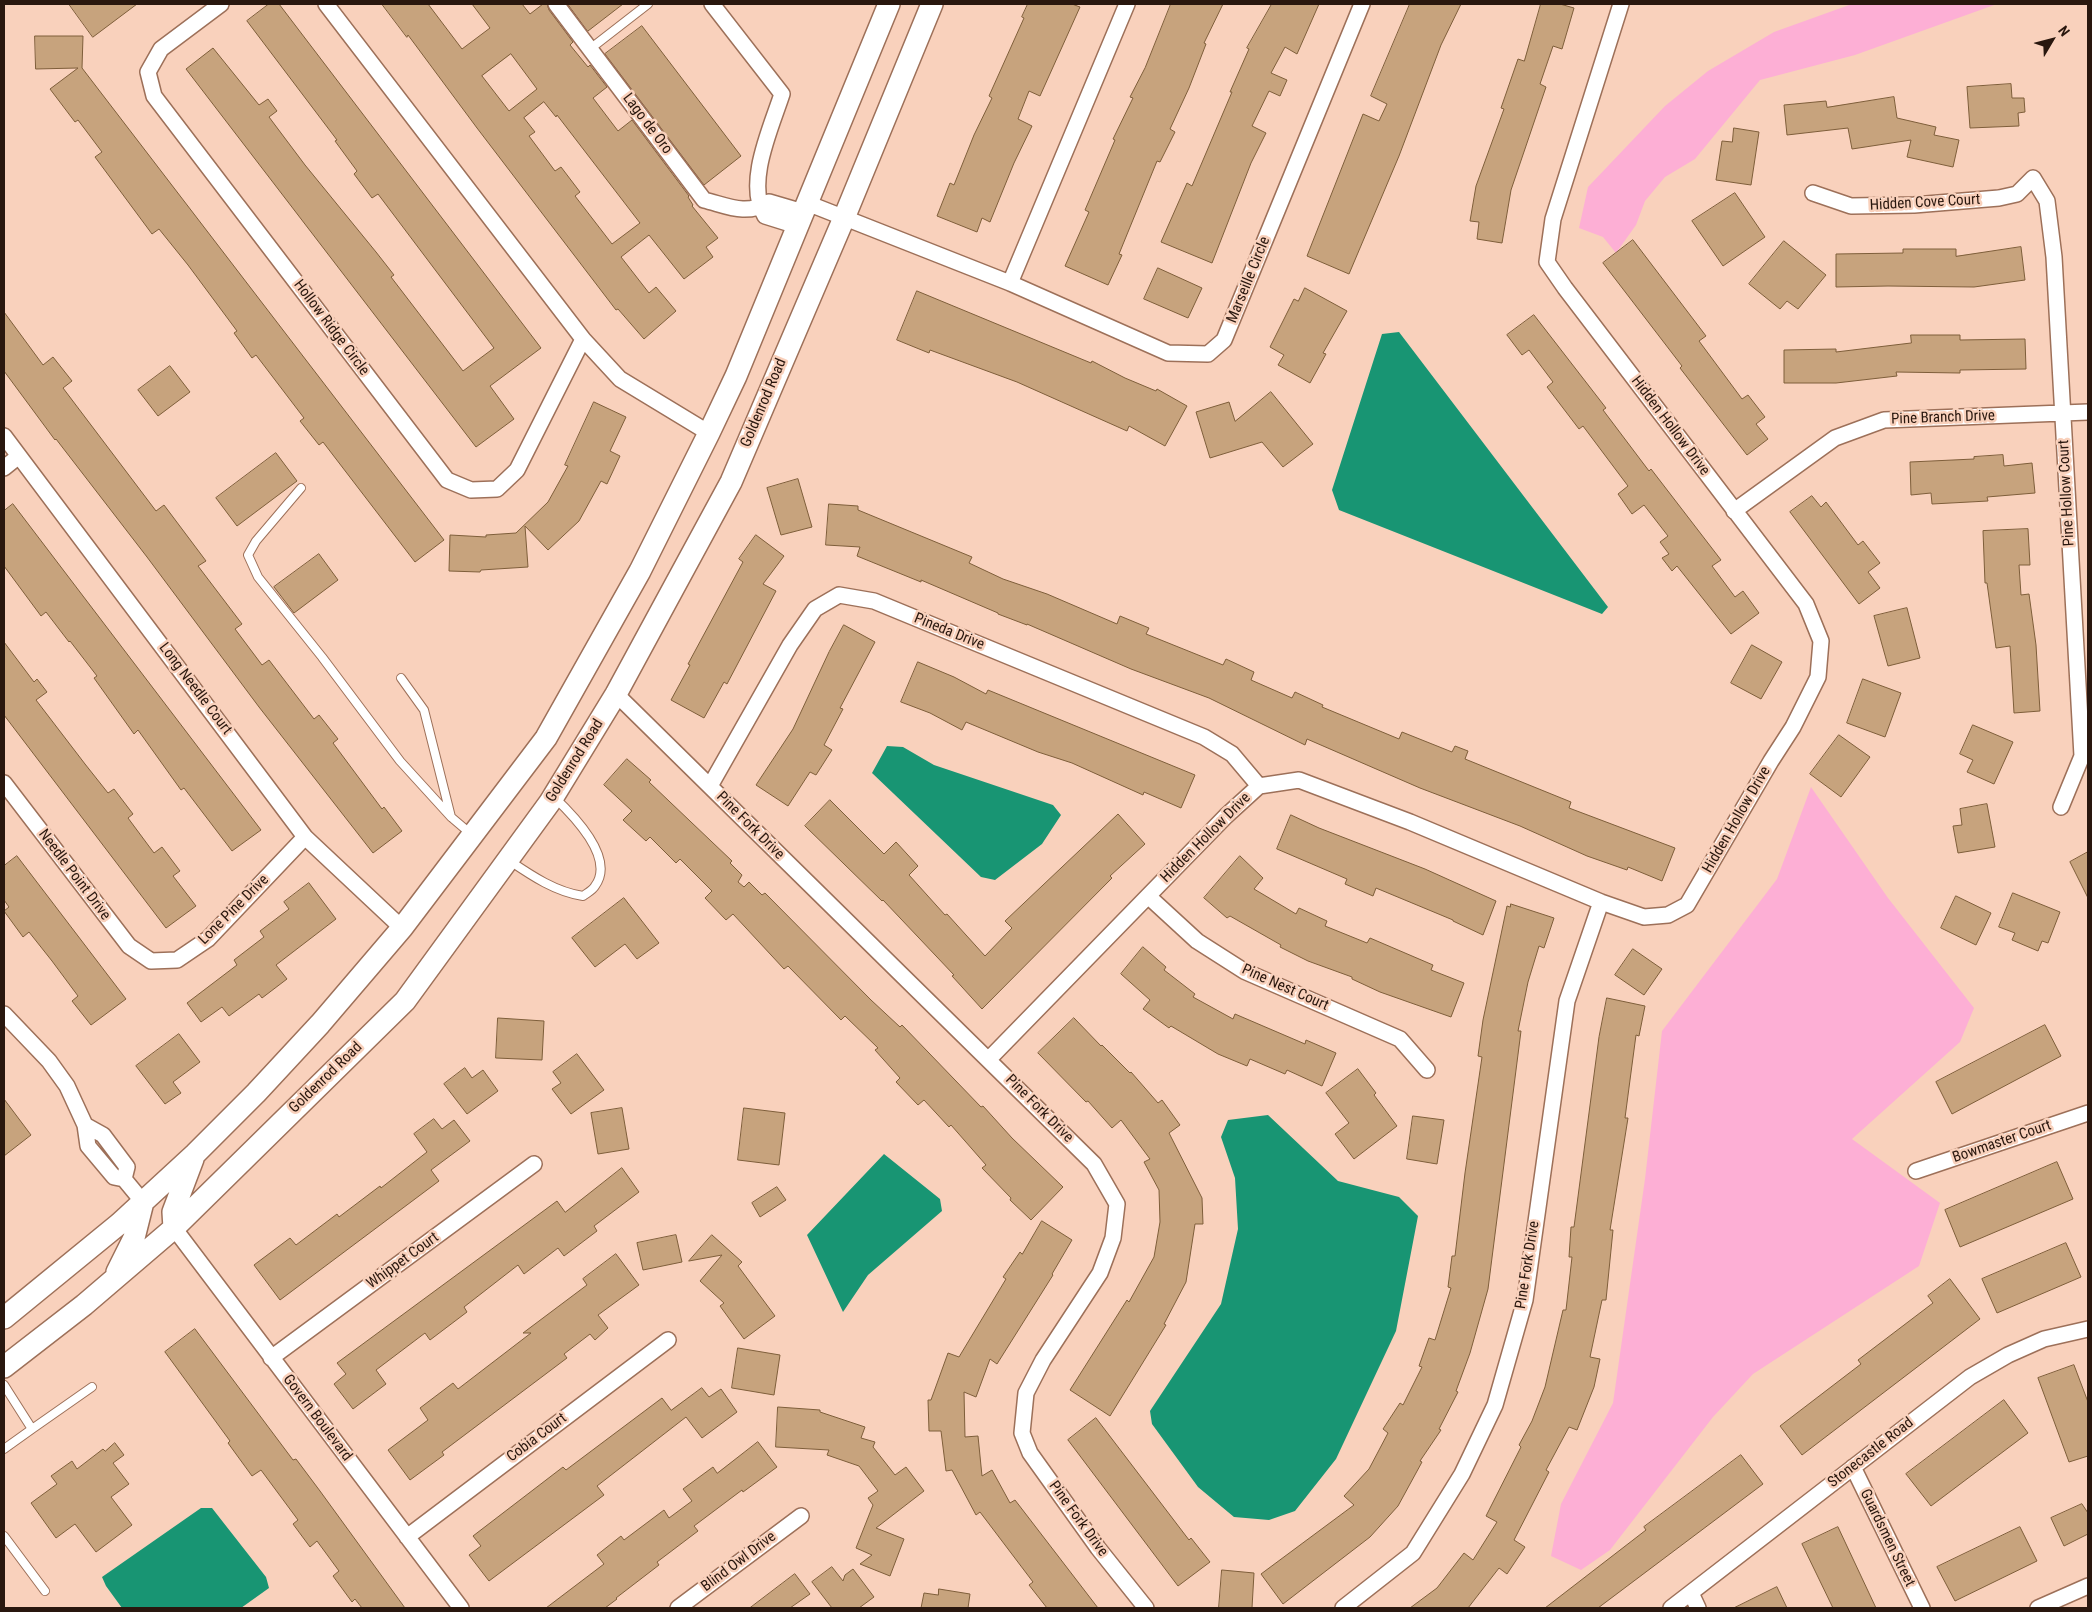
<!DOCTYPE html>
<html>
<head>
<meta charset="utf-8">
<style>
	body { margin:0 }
	#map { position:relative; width:2092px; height:1612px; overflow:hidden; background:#f9d1bc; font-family:"Roboto Condensed",sans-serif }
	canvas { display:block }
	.frame { position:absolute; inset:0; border:5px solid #29170e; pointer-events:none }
	.north { position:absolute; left:2027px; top:15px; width:50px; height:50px; -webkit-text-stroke:4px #f9d1bc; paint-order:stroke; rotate:53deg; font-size:14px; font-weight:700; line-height:20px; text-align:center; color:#29170e }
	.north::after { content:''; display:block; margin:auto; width:18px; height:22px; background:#29170e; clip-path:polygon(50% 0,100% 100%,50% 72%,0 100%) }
</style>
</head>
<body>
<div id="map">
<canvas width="2092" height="1612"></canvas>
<div class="frame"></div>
<div class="north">N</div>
</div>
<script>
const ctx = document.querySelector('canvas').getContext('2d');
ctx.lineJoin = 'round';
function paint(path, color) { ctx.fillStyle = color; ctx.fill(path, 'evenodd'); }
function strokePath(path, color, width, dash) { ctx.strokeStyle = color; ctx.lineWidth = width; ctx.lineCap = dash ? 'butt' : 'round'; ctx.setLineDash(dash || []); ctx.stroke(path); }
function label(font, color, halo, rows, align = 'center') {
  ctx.font = font + ' "Roboto Condensed",sans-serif'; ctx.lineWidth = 5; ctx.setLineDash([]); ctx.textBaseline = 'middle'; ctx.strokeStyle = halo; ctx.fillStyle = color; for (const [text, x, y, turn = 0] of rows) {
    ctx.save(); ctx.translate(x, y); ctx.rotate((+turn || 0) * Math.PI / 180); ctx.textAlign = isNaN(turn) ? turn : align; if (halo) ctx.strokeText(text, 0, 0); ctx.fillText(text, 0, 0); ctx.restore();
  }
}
paint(new Path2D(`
	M1852,4H1997L1855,55L1760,80L1695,159L1665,177L1645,201L1636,225L1616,253L1603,237L1579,228L1588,187L1665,106L1708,71L1774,32Z
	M1811,787L1888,898L1974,1008L1960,1042L1852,1139L1940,1203L1919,1266L1753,1374L1713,1417L1610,1550L1581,1570L1551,1556L1561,1504L1613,1403L1645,1179L1662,1031L1777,879Z`), '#fdafd5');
paint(new Path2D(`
	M1399,332L1608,607L1602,614L1339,510L1332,490L1382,334Z
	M887,746L903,747L934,765L1053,805L1061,815L1042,844L995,880L981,877L872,773Z
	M1268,1115L1338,1181L1399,1197L1418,1216L1396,1331L1336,1459L1295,1511L1269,1520L1234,1517L1198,1487L1152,1424L1150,1411L1221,1304L1238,1229L1235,1178L1221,1137L1228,1120Z
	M884,1154L940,1199L942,1211L868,1275L843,1312L807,1235Z
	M201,1508H212L266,1577L269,1588L241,1608H122L106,1586L102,1577Z`), '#189573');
const building = new Path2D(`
	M69,4H137L93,37Z
	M269,4H279L541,348L490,386L514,419L476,447L186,69L213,48L259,105L268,99L277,111L269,117L305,165L376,252L394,275L391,277L463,371L494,348L378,194L372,198L354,174L357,171L335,141L337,140L247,21Z
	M382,4H428L462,49L490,28L472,4H522L530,14L543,4H547L549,10L573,42L570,45L588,67L590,65L607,87L593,98L618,131L632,120L689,196L688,197L693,205L692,206L718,238L706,247L713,257L684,279L649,235L621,257L649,293L656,287L676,311L644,339L618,309L616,310L477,128L408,35L407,37ZM511,54L537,89L509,111L482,76ZM544,102L556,117L557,115L640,223L612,244L575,196L580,192L561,167L555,171L529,136L535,132L524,118Z
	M568,4H623L588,31Z
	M1028,4H1072L1080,7L1040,96L1029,91L1018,119L1032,126L1014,163L990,222L982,218L977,232L937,216L950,183L954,185L974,135L992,98L989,96L1024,18L1022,17Z
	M1171,4H1223L1204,43L1206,44L1189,88L1170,129L1175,132L1160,162L1157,161L1119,254L1122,255L1108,285L1065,266L1089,212L1085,210L1115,140L1113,139L1133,98L1130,97L1145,68Z
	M1272,4H1319L1297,54L1285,47L1271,73L1287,80L1280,96L1269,91L1252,126L1266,133L1251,163L1212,263L1161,242L1187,183L1192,186L1232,92H1230L1249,49L1247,48Z
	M1410,4H1461L1441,45L1399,156L1349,274L1307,256L1363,114L1379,121L1387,104L1371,96Z
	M1541,4H1560L1574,8L1562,49L1553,46L1540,84L1546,87L1511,190L1502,243L1477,239L1479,222L1470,221L1476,186L1504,109L1501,108L1518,59L1524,61Z
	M642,26L741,156L704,185L605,54Z
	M35,36H83L82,68L444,540L415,562L323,442L319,445L300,421L304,418L256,355L252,358L234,333L237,331L188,265L159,229L152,234L95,157L102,152L78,120L75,122L50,89L78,68L36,69Z
	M2011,84L2012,98H2024L2025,112L2018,113L2019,126L1970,128L1967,87Z
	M1894,97L1897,118L1936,127L1934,135L1959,140L1953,167L1907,157L1911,140L1852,149L1848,128L1787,135L1784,105L1826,101L1827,107Z
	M1734,128L1759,132L1751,185L1716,180L1722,141L1732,142Z
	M1735,193L1765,237L1723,266L1692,221Z
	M1633,240L1706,336L1699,341L1742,399L1748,395L1765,417L1756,424L1768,439L1747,455L1680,368L1682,366L1603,263Z
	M1784,241L1826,275L1798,309L1787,301L1780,309L1749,284Z
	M2021,247L2025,280L1974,287L1888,286L1836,287V254L1903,253V249H1956V256Z
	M1158,268L1202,288L1188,318L1144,299Z
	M1305,288L1347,311L1323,353L1326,354L1310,383L1278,365L1284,355L1270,347L1294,299L1298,301Z
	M917,291L1091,363L1092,361L1125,378L1156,391L1157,389L1187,406L1165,446L1129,426L1127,431L1017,382L930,350L929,353L897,340Z
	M4,312L43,365L53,357L72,381L63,388L156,511L164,505L206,561L198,566L242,624L235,629L262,665L269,660L314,719L319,715L338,739L333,743L382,809L384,807L402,831L373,853L259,707L147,557L56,439L55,440L4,371Z
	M1534,315L1606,408L1603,410L1649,471L1651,469L1721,560L1712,566L1735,597L1743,591L1759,613L1731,634L1677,566L1672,571L1662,558L1669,554L1660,542L1668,536L1644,505L1632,514L1618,494L1628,486L1583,426L1579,429L1547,387L1553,382L1529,350L1522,355L1507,335Z
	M1911,335H1960V340L2025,339L2026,369L1960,370V373L1896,372L1897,376L1836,383H1784V350L1836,349V352L1911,343Z
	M170,366L190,392L158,416L138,390Z
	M1271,392L1313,444L1283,467L1262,442L1210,458L1196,412L1229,402L1235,421Z
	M594,402L626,417L610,451L620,456L607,484L601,481L579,521L548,550L525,526L528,567L481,570L480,572L449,571L450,535L486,537V535L516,533L548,502L568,466L565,465Z
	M276,453L297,481L237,526L216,498Z
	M2003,455L2004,466L2032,463L2035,493L1987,497L1988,501L1932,504L1931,493L1911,495L1910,462L1974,459V457Z
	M798,479L812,527L781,535L767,488Z
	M1812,496L1821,507L1826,502L1858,545L1863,541L1880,563L1868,572L1880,588L1859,604L1790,512Z
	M13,504L261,830L232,851L184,788L181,790L138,730L134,734L94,678L97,676L70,641L69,642L46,612L41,616L4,566V511Z
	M829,504L858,506V510L972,557L969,563L1003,579L1047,594L1117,624L1120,616L1149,628L1146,634L1223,665L1226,659L1254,672L1251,680L1292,698L1295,692L1323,705L1322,707L1399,739L1402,732L1452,752L1455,746L1468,751L1465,759L1571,802L1569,808L1675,848L1662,881L1628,867L1627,870L1587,856L1520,826L1420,788L1307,739L1305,745L1209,698L1131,669L1027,624V625L998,614V613L921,580V582L857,556L860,547L826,545Z
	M2028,529L2030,565H2019L2021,595L2029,594L2036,645L2040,711L2014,713L2010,646L1996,648L1987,583H1985L1983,531Z
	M756,535L784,556L763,584L776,591L727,684L724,682L704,718L671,700L690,665L688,664L702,638L743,562L739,559Z
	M319,554L338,580L294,613L274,587Z
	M1907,608L1920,658L1888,666L1874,616Z
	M844,625L875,642L840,708L843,709L824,745L832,750L816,775L810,772L788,806L756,785L793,729L829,652Z
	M4,642L34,682L37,679L47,692L36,700L85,764L108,793L114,789L133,814L128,818L154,853L162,847L180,871L173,876L196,906L166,928L4,715Z
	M1752,645L1782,662L1761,699L1731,683Z
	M918,662L954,677L986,694L988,690L1195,775L1181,808L1144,792L1143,795L1072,763L1038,752L966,722L962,730L930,713L901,702Z
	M1863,679L1901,693L1885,737L1847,723Z
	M1973,725L2013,742L1994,784L1967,772L1973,760L1960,754Z
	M1839,735L1870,757L1841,797L1810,774Z
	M627,759L651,780L649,782L732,861L730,863L742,875L738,882L744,887L749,882L762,895L765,893L871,1000L900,1027L902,1025L981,1107L983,1106L1012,1138L1063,1187L1031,1220L1010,1200L1011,1198L982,1168L986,1165L951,1125L949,1127L924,1100L918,1105L896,1082L900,1078L875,1050L878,1048L845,1016L841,1020L788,966L784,969L733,914L726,920L705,898L712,891L680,859L676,863L650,837L646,841L623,820L632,811L604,785Z
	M830,800L884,854L896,842L918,866L909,875L945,915L947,914L985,956L1012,928L1005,921L1118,814L1145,844L1110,876L1112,878L982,1009L952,976L954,975L883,900L882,901L805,826Z
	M1987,804L1995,847L1958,853L1953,826L1962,825L1960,809Z
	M1291,815L1319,828L1425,869L1496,901L1483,935L1453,921V920L1376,888L1373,896L1345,884L1347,879L1277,849Z
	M2088,852V898L2070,862Z
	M17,856L126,999L91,1025L72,1001L78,996L52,961L29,932L23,937L4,911L9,907L4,900V866Z
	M1240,856L1263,878L1254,889L1296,914L1299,908L1327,921L1325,926L1367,943L1370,938L1433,965L1431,970L1464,983L1451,1017L1380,992L1352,979V977L1308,961L1280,947L1281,945L1230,916L1227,918L1204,898Z
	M309,883L336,919L276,965L287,979L262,998L259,994L229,1016L222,1007L201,1022L187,1003L237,965L234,960L264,937L260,931L289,909L284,902Z
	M2013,893L2060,912L2048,943L2042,941L2038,951L2012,940L2015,933L1999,927Z
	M1956,896L1991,913L1976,945L1941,928Z
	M624,898L659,943L637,959L625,944L595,967L572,938Z
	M1511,904L1554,918L1544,948L1539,946L1528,982L1518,1031H1521L1488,1289L1470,1353L1456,1391L1458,1392L1439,1429L1441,1430L1420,1461L1422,1462L1398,1506L1370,1537L1283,1604L1261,1574L1354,1505L1344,1496L1369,1469L1388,1433L1383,1429L1400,1403L1403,1405L1422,1367L1419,1366L1429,1338L1435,1340L1451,1288L1448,1287L1452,1256H1455L1465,1173L1482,1057L1478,1056L1483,1020L1507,906L1510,907Z
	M1143,947L1166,967L1164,970L1195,994L1193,997L1233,1019L1235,1014L1305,1044L1306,1040L1336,1053L1322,1086L1287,1070L1285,1074L1250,1059L1247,1066L1218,1054L1171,1026L1169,1028L1143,1009L1150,1000L1121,974Z
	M1633,949L1662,969L1644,995L1615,975Z
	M1607,998L1645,1006L1639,1036L1636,1035L1630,1080L1625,1118H1628L1610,1230H1613L1606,1300H1602L1590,1357L1600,1359L1594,1387L1577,1430L1569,1427L1546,1470L1549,1472L1514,1540L1525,1547L1507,1574L1499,1568L1468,1608H1410L1437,1588L1464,1553L1473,1560L1497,1522L1486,1516L1521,1447L1519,1445L1532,1421L1545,1387L1563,1310H1566L1572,1257H1569L1571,1227H1574L1599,1037Z
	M498,1018L544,1021L542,1060L496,1058Z
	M1074,1018L1101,1046L1102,1045L1130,1073L1131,1072L1158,1103L1162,1100L1180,1125L1169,1133L1202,1198L1203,1224H1195L1186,1282L1164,1324L1166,1325L1110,1416L1070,1390L1127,1300L1129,1302L1154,1257L1160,1222L1159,1190L1144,1162L1150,1159L1121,1120L1112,1128L1088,1101L1086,1102L1038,1053Z
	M2045,1025L2061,1056L1952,1114L1936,1082Z
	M179,1034L200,1062L173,1082L181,1093L165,1104L136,1066Z
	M577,1054L604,1090L571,1114L552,1089L561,1083L553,1072Z
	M465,1068L472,1078L483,1070L498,1091L467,1114L444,1084Z
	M1358,1069L1376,1093L1374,1095L1397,1126L1354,1159L1335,1134L1349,1123L1326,1093Z
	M4,1099L31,1135L4,1156Z
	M622,1108L629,1149L598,1154L591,1113Z
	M744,1108L785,1113L779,1165L738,1160Z
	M1413,1116L1444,1120L1437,1164L1407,1159Z
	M434,1119L442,1129L454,1120L470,1141L431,1170L439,1181L280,1300L254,1265L290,1238L296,1245L337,1214L339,1217L380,1186L381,1188L427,1152L414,1134Z
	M2057,1162L2073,1199L1960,1247L1945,1210Z
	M622,1168L639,1192L594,1226L597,1231L564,1256L558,1248L524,1274L518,1265L464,1307L467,1312L430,1340L425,1333L376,1370L386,1384L353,1409L334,1384L346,1374L337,1363L557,1201L565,1212Z
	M777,1187L786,1200L760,1217L752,1203Z
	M1042,1221L1072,1240L1052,1274L1053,1275L997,1364L990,1359L976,1397L964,1392L965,1437L978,1436L982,1476L992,1470L1010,1503L1015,1500L1098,1608H1047L1029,1585L1033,1582L980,1512L976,1515L952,1470L946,1471L941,1431H929L928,1400H931L948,1353L959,1357L1006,1279L1003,1277L1020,1252L1022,1254Z
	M676,1235L682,1262L643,1270L637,1243Z
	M712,1235L742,1262L738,1266L775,1316L744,1339L720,1306L724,1303L700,1281L722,1255L689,1261Z
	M2066,1243L2081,1277L1997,1313L1982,1279Z
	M616,1254L639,1285L598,1315L608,1328L595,1340L590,1334L564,1354L567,1358L442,1452L444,1455L410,1480L388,1450L428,1420L420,1408L453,1383L458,1389L531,1333H523L587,1285L583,1279Z
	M1950,1279L1980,1319L1802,1455L1780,1426L1861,1364L1858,1360L1933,1303L1928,1296Z
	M195,1329L293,1460L296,1459L320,1491L405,1608H362L355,1599L352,1602L333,1576L339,1571L317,1541L310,1547L293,1524L298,1520L261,1470L252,1476L228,1443L230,1441L165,1352Z
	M738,1348L780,1355L774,1395L732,1388Z
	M2074,1365L2088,1402V1456L2069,1462L2038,1378Z
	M702,1388L709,1397L721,1389L737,1412L702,1438L686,1417L597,1486L604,1495L489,1581L469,1555L481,1546L473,1536L563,1467L566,1470L662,1398L671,1410Z
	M2004,1400L2028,1433L1931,1506L1906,1474Z
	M778,1407L820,1410V1412L865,1427L861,1438L875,1442L873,1447L895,1475L906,1467L924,1491L876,1528L904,1539L890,1576L860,1564L872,1555L856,1548L873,1505L868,1498L878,1491L859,1466L827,1455L829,1450L776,1447Z
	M1096,1418L1189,1540L1191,1538L1210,1562L1178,1586L1068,1440Z
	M758,1442L777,1467L743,1492L742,1490L694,1526L698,1531L657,1562L659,1565L616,1598L617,1599L605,1608H546L604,1564L597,1555L621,1536L624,1540L664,1510L669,1518L692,1501L683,1489L713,1467L717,1473Z
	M115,1443L124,1455L113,1463L129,1484L111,1497L132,1525L96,1552L75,1524L56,1538L31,1503L57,1484L51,1476L72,1461L77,1469L103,1449L105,1451Z
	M1741,1455L1763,1484L1598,1608H1545L1646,1530L1644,1527Z
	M2082,1504L2088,1513V1534L2064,1546L2051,1518Z
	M1838,1527L1876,1608H1833L1802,1544Z
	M2020,1527L2037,1561L1955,1601L1937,1567Z
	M832,1567L843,1581L845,1575L853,1569L874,1597L859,1608H832L812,1582Z
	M1222,1570L1254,1573L1252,1608H1219Z
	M795,1574L810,1594L790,1608H750Z
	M1777,1587L1787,1608H1734Z
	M939,1589L970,1594L968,1608H921L924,1593L938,1595Z`);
paint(building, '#c7a37d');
strokePath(building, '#7e5e3a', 1);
const lane = new Path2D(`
	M590,49L648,4
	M301,488L256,541L248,555L258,577L322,657L400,761L451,817
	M401,678L424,710L451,817L471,834
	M510,861C532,876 556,892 583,896C587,893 593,890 595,886C616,858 572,814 554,797
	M4,1385L32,1429L92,1387
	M4,1449L32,1429
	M4,1536L45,1591`);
const street = new Path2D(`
	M221,4L161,49L148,72L154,96L447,480L471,490L497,489L517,470L583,339
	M326,4L583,339L620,379L709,433
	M556,4L704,200C728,206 746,216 769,202L803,212
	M712,4L782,94C771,128 745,183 765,216L797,226
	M1813,193L1851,206L1914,205L1999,198L2017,194L2033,178L2047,201L2054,257L2082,756L2061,807
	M807,203L1010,283L1168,353L1208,354L1224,340L1362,4
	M1010,283L1127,4
	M4,436L305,837L402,928
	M4,468L19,456
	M1734,511L1835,438L1884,420L2088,412
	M616,694L1094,1164L1117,1204L1113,1238L1100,1273L1043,1360L1026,1393L1022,1433L1030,1453L1098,1548L1146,1608
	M4,783L129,946L151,961L177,960L208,939L305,837
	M710,786L790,645L815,609L839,595L874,601L1204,737L1232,754L1259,786
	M1148,896L1197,941L1244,971L1400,1039L1427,1070
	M4,1014L49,1061L67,1086L85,1125L88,1146L114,1177L124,1179L143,1202
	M989,1059L1226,816L1259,786L1299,780L1410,822L1601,902L1644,917L1668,915L1687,905L1771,761L1793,727L1818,677L1821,641L1806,604L1565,288L1547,262L1553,219L1621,4
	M85,1125L103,1135L127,1167L124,1179
	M1916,1171L2088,1113
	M174,1228L461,1608
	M271,1358L534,1164
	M1853,1467L1922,1608
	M407,1537L668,1340
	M1691,1593L1698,1608
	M678,1608L801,1516
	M1343,1608L1413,1553L1462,1474L1495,1405L1525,1300L1567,1001L1601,902
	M1671,1608L1970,1377L2008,1355L2044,1339L2088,1329
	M2038,1608L2088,1586`);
const secondary = new Path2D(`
	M174,1228L173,1212L193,1159
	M117,1272L134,1238L143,1202
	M4,1318L119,1224L195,1154L256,1093L320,1024L402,928L546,738L640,571L709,433L736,376L889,4
	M4,1367L84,1305L174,1228L405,1001L550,802L616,694L731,482L844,218L932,4`);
strokePath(lane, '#9d7059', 10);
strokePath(street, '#9d7059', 18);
strokePath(secondary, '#9d7059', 24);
strokePath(lane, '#fff', 8);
strokePath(street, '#fff', 15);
strokePath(secondary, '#fff', 21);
label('15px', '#29170e', '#f9d1bc', [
	["Lago de Oro",647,124,53],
	["Hidden Cove Court",1925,203,-3],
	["Marseille Circle",1249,280,-68],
	["Hollow Ridge Circle",331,328,53],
	["Goldenrod Road",764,403,-67],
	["Pine Branch Drive",1943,418,-2],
	["Hidden Hollow Drive",1670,426,53],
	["Pine Hollow Court",2067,493,-93],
	["Pineda Drive",949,632,22],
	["Long Needle Court",195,689,53],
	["Goldenrod Road",575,761,-58],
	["Hidden Hollow Drive",1737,820,-60],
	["Pine Fork Drive",750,826,45],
	["Hidden Hollow Drive",1206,838,-45],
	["Needle Point Drive",74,875,53],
	["Lone Pine Drive",234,910,-45],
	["Pine Nest Court",1285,988,24],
	["Goldenrod Road",326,1078,-44],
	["Pine Fork Drive",1039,1109,45],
	["Bowmaster Court",2002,1142,-19],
	["Whippet Court",403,1261,-36],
	["Pine Fork Drive",1528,1265,-81],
	["Govern Boulevard",317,1418,53],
	["Cobia Court",537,1438,-37],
	["Stonecastle Road",1871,1453,-38],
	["Pine Fork Drive",1078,1519,54],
	["Guardsmen Street",1887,1538,64],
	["Blind Owl Drive",739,1562,-37]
]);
</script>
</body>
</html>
